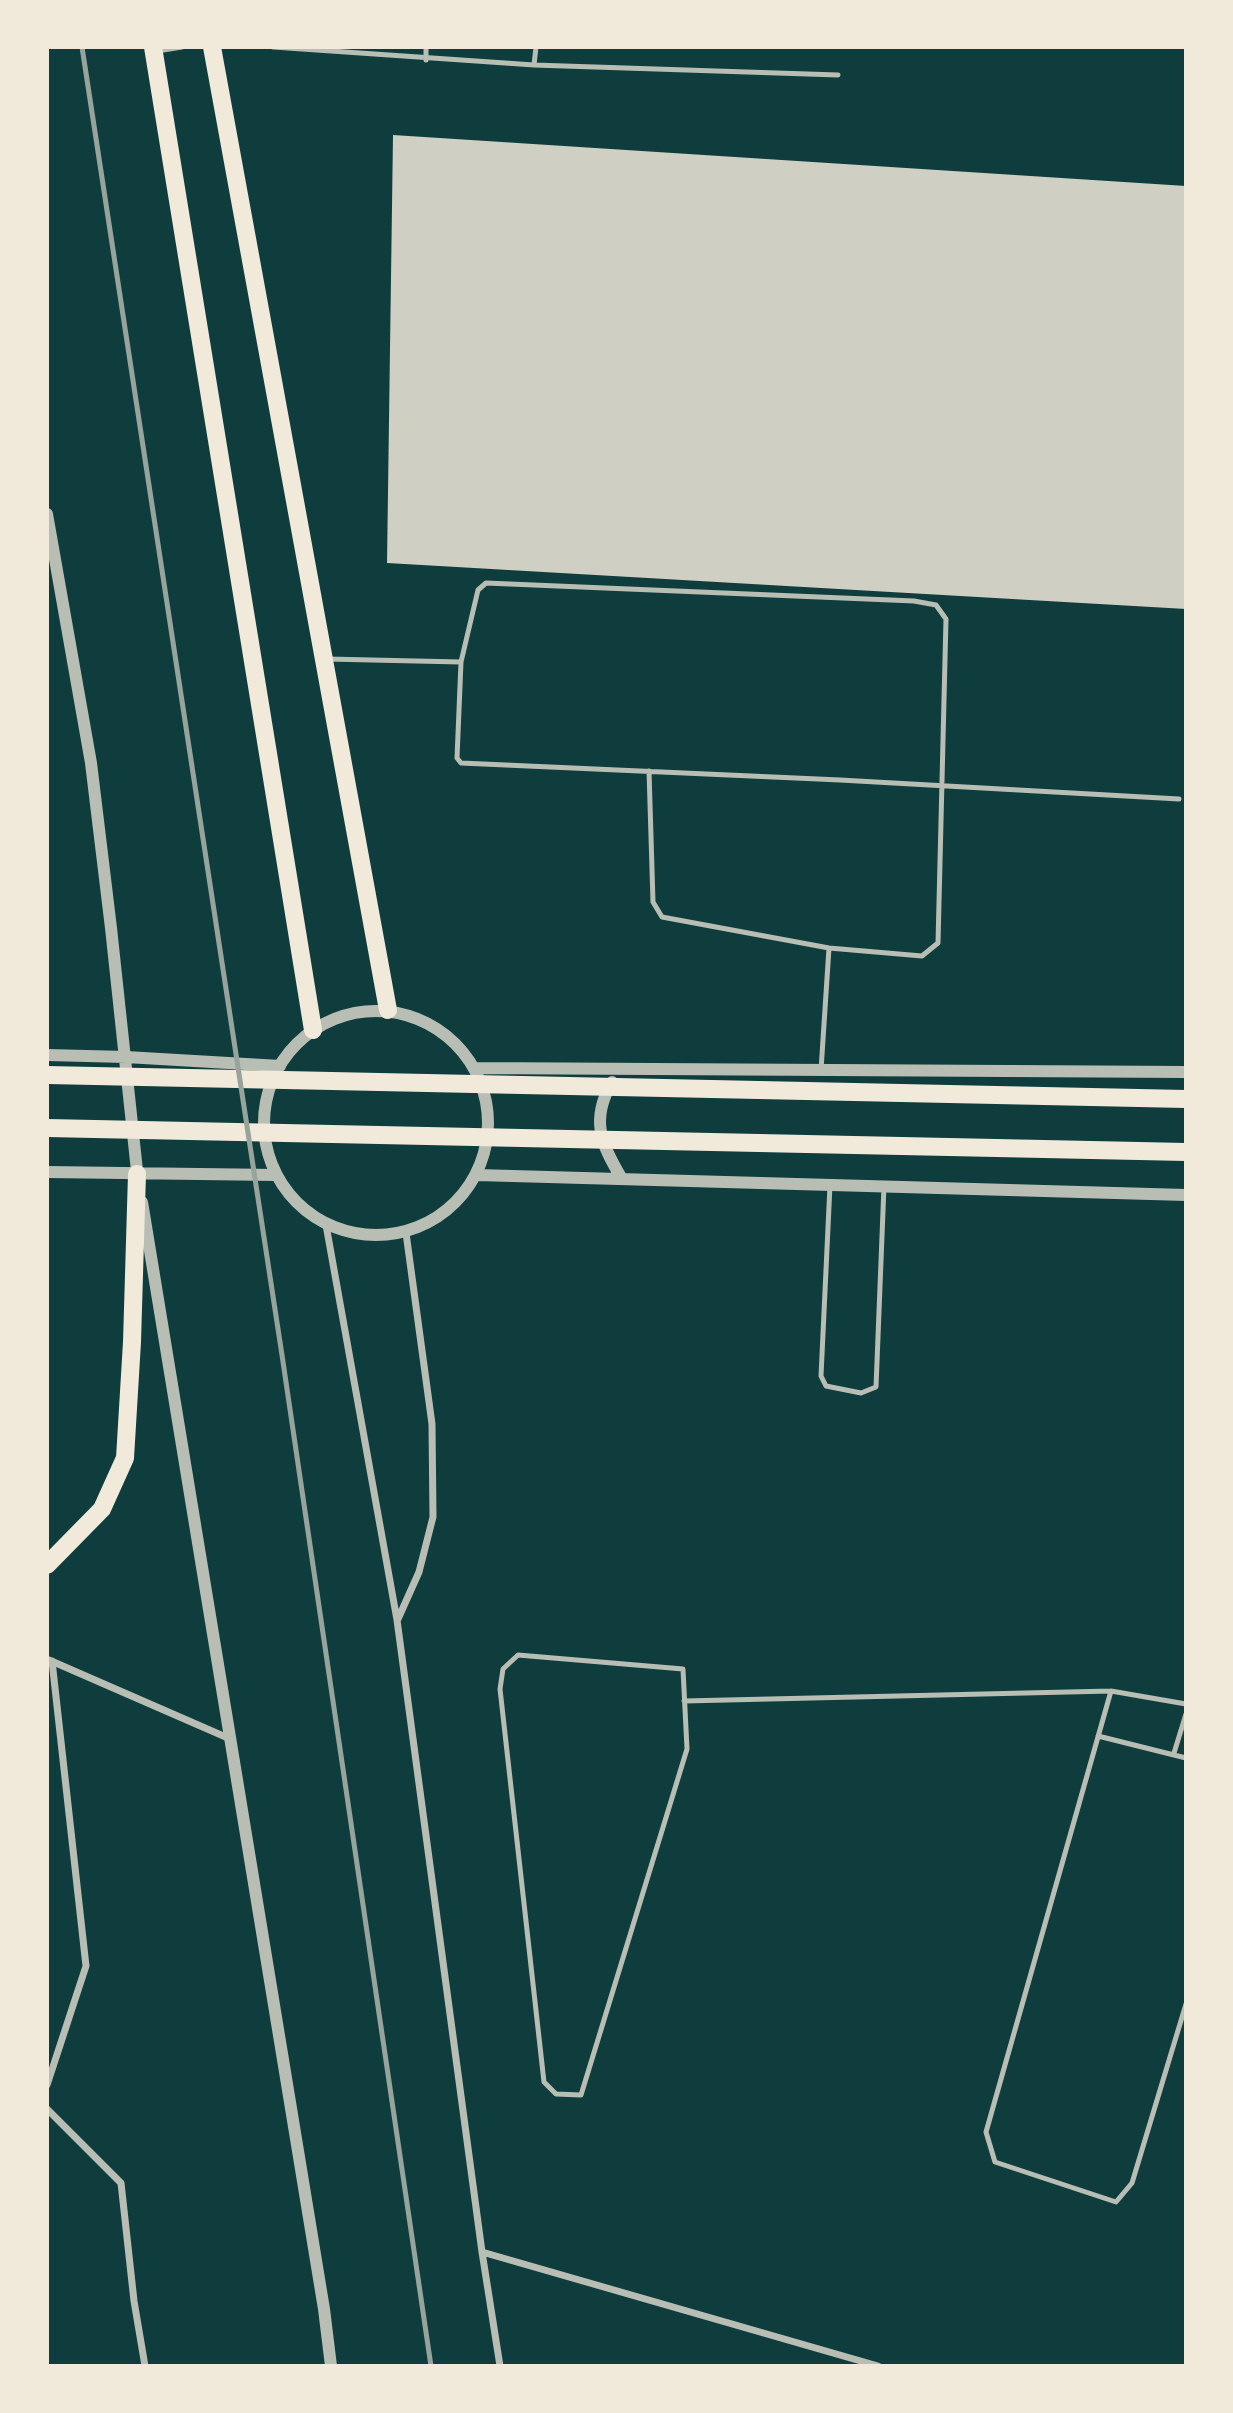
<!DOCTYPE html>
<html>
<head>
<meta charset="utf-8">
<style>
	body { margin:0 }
	#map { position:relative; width:1233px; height:2413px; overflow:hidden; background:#0f3d3e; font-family:Montserrat,sans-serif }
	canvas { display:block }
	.frame { position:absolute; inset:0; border:49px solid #f1e9da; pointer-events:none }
</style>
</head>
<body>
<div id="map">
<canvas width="1233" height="2413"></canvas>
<div class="frame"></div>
</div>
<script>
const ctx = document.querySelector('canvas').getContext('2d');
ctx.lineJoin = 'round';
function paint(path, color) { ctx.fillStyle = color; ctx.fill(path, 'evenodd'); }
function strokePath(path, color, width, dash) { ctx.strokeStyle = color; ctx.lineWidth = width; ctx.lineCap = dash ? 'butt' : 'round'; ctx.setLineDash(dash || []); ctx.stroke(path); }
paint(new Path2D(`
	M393,135L1186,186V609L387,563Z`), '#cfcfc3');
strokePath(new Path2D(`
	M273,47L534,65L838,75
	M426,47V60
	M157,51L182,47
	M534,65L536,47
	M327,659L461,662L457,758L461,763L840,780L1179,799
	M461,662L478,590L486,583L914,601L936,605L946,619L938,943L922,956L829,948L662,917L653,902L649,771
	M821,1070L829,948
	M830,1185L821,1376L826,1386L861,1393L876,1387L884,1186
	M518,1655L683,1669L687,1749L581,2095L556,2094L544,2082L500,1689L503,1669Z
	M1111,1691L986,2132L995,2162L1116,2202L1132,2183L1186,2004
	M684,1701L1111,1691L1186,1704
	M1098,1736L1186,1758
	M1174,1753L1186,1714`), '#b8beb3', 5);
strokePath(new Path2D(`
	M326,1225L397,1620L482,2252L500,2366
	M398,1619L419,1572L433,1517L432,1424L406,1233
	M49,1660L228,1738
	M47,2085L86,1966L52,1661
	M47,2109L121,2183L134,2301L145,2366
	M482,2252L878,2366`), '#b8beb3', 7);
strokePath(new Path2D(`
	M47,514L91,763L111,928L138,1180
	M264 1123a112 112 0 1 1 224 0a112 112 0 1 1-224 0Z
	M47,1055L126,1057L280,1066
	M475,1068L1186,1072
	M612,1082C590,1120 601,1144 622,1179
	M47,1172L275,1175
	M477,1175L1186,1195
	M142,1202L324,2309L331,2366`), '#b8beb3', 12);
strokePath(new Path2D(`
	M153,47L313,1030
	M212,47L388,1010
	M47,1075L1186,1099
	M47,1128L1186,1152
	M47,1565L102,1509L125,1458L132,1342L137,1174`), '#f1e9da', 18);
strokePath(new Path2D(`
	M82,47L282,1355L431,2366`), '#97a49c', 5);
</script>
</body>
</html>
